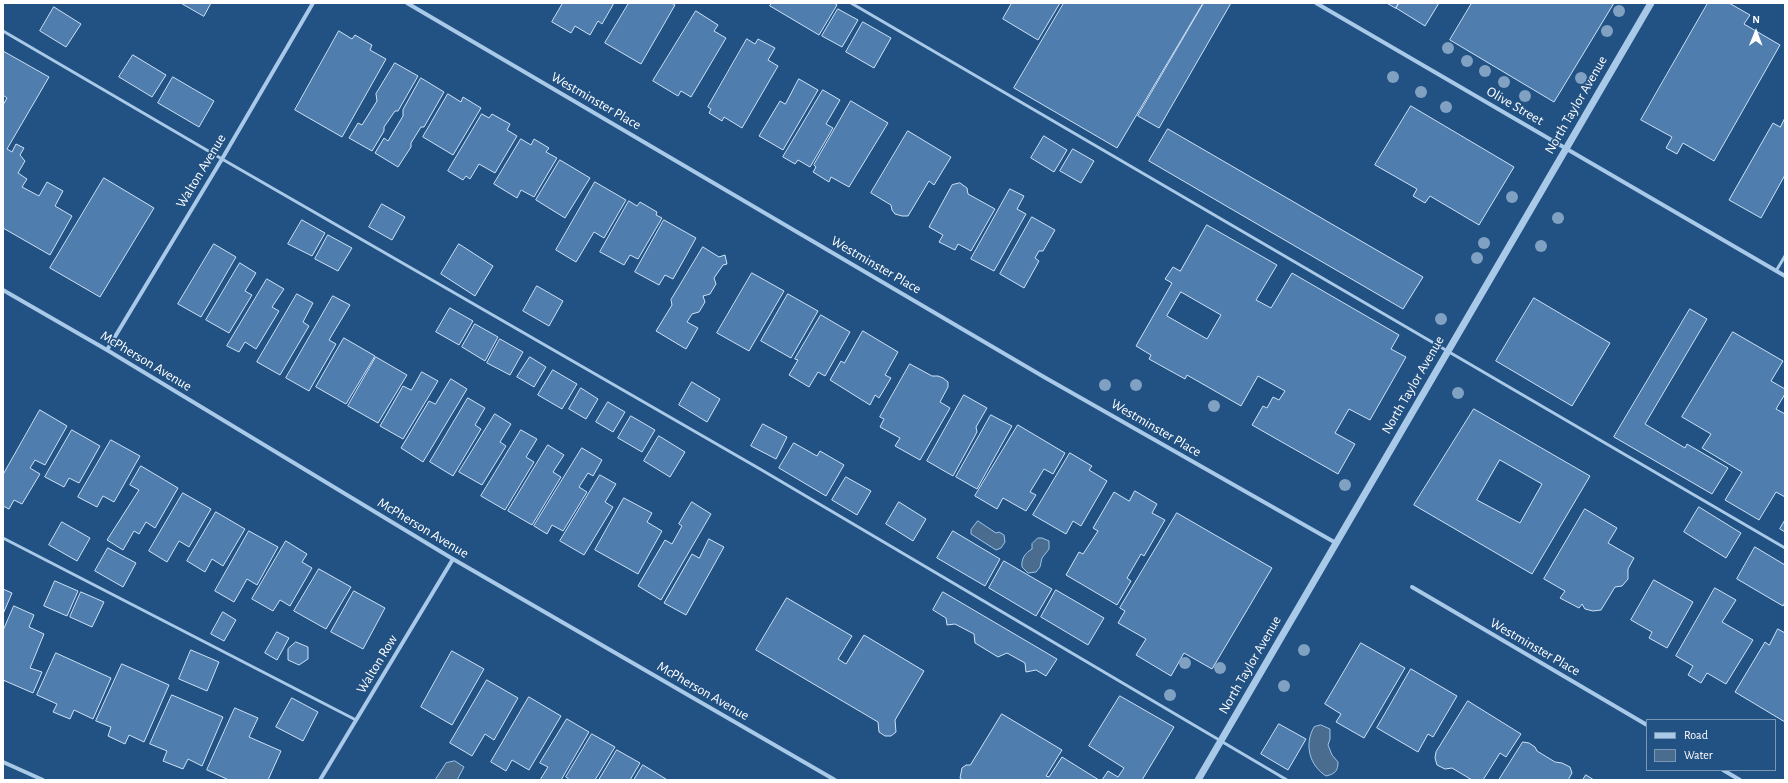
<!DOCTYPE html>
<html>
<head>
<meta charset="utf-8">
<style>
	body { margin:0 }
	#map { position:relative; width:1788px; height:783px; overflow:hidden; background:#225183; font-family:"Alegreya Sans",sans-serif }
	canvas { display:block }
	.frame { position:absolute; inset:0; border:4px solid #fff; pointer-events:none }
	.legend { position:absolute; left:1646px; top:719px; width:130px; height:52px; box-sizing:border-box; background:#225183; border:1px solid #7a97b5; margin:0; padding:5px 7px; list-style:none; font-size:12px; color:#fff }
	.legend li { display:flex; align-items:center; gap:8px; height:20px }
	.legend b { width:20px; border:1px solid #7a97b5 }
	.north { position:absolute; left:1736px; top:12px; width:40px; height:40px; -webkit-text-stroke:3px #225183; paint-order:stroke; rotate:1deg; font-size:11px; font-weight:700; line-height:16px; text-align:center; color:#fff }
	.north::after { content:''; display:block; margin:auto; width:14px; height:18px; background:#fff; clip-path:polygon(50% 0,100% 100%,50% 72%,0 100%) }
</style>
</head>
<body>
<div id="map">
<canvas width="1788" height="783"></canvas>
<div class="frame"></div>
<ul class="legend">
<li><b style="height:5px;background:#a9c9e8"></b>Road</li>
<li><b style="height:11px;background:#4a6c8f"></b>Water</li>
</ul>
<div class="north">N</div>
</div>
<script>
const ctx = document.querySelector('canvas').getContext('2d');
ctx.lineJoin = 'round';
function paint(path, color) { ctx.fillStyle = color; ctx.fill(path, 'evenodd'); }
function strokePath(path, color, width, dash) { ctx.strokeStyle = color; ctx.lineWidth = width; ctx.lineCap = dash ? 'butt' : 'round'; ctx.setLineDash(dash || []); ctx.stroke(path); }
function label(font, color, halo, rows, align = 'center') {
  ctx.font = font + ' "Alegreya Sans",sans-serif'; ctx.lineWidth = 3.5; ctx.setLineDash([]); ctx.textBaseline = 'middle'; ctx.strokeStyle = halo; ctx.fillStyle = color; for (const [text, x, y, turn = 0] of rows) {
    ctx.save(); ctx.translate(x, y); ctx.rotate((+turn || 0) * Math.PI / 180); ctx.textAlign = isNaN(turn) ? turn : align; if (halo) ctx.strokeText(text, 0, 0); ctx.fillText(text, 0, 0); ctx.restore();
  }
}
const water = new Path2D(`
	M978,521L996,533L999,532L1004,535L1005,542L1001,548L996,550L971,534V530Z
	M1038,538H1042L1049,541V549L1042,558L1040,567L1036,572L1028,573L1022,567C1021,559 1025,553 1032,549V544Z
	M1321,725L1330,729V739L1328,745L1332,755L1338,762C1338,771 1335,774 1326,776C1309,765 1304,744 1314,727Z
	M455,761L464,767L457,780H435L446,763Z`);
paint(water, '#4a6c8f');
strokePath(water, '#9dc4e9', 1);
const building = new Path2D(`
	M181,3H211L204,16Z
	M563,3H614L602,24L598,21L590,35L575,26L571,33L552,22Z
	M629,3H671L675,5L641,64L605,43Z
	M772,3H834L837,5L819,35L770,6Z
	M1012,3H1060L1038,40L1003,19Z
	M1064,3H1203L1117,148L1014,88Z
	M1204,3H1231L1159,128L1138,116Z
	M1387,3H1399L1396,8Z
	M1399,3H1439L1425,26L1396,8Z
	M1472,3H1614L1554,102L1450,40Z
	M1708,3H1729L1750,15L1744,24L1780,45L1714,161L1683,143L1677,154L1666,148L1672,137L1641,120Z
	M54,7L81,24L66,47L40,31Z
	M838,9L858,20L842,47L822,36Z
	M696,11L718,25L714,31L726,38L691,97L681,91L678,96L653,81Z
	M863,22L891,38L874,68L846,52Z
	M339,31L352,39L355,35L372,45L370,50L386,59L342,137L295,110Z
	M747,39L755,44L758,39L775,48L768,60L778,66L742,128L724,117L722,121L709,113L711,109L708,107Z
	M3,51L49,77L7,149L12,152L16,144L24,148L20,155L25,161L18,173L27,179L22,187L39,196L47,182L63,191L55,206L72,216L50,255L3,228V105L7,98L3,95Z
	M133,55L166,75L152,97L119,77Z
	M395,63L418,76L398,111H395L384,127V131L372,151L349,138L358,123L362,125L377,101L376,94Z
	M173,77L214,101L199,127L158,103Z
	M421,78L444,92L424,127H421L411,143V147L398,167L375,153L384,138L388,141L403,116V110Z
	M799,79L818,90L783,150L759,136L780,101L785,104Z
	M823,90L840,100L826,124L833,128L810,167L798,160L795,164L783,157Z
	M448,94L461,102L463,97L481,108L453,155L423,137Z
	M851,101L888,123L849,187L831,177L829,182L813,172L816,167L814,165Z
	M1411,106L1514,167L1479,225L1430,196L1425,203L1413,196L1417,189L1375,165Z
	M482,114L489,118L492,114L510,124L507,130L517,136L495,173L479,164L470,179L466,176L463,180L448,171Z
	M1785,118V175L1761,218L1729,200L1773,123L1780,127Z
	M1168,129L1423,277L1403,309L1149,161Z
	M908,131L951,157L934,185L929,181L908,216H902L895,214L892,210L891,205L871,193Z
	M1044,136L1067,150L1054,172L1031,158Z
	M521,139L531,145L534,139L549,148L546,152L557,158L534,197L521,190L517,198L494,184Z
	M1073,149L1094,161L1081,183L1060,171Z
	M560,160L590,178L565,218L536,200Z
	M104,178L154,208L100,297L50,268Z
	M595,182L626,200L604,238L594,232L576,262L556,250Z
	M960,183L967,188L968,194L995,209L971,251L958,244L955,250L939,242L943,235L929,227L952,185Z
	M1010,189L1024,196L1017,209L1026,214L994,271L971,259Z
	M629,201L637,206L640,202L657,212L656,215L662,218L638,259L630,255L624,265L600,252Z
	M382,204L405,217L392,240L369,227Z
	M1032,217L1055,230L1043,251H1039L1035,258L1039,261L1024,288L1000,274Z
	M302,220L325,233L312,256L288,244Z
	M664,220L696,238L673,279L665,275L659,285L635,272Z
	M1207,225L1277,265L1256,300L1271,308L1292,273L1399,335L1391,349L1406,357L1370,420L1349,409L1335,433L1355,444L1338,474L1252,425L1263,406L1267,408L1273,397L1279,400L1285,391L1258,376L1241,406L1187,375L1185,379L1149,359L1151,355L1136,346L1172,283L1165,279L1173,267L1180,271ZM1181,292L1221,315L1207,339L1167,316Z
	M328,235L352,248L338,271L315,259Z
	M214,244L236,257L201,317L178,304Z
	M459,244L493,266L475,296L441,274Z
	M703,247L719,257L725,255L727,264L723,265L714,278L716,284L710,294L703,296L705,302L699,312L692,314L687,322L698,328L686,349L656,331L672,305L671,300Z
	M240,263L256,273L245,291L252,295L229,333L206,320Z
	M752,273L784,291L749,351L717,333Z
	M267,279L284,289L272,307L279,311L256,349L245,342L239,352L227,346Z
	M537,286L563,301L549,326L523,311Z
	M297,294L313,303L303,322L309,326L280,375L257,362Z
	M788,294L818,311L791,358L761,341Z
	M333,296L350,305L329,340L336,344L309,391L286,378Z
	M1534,298L1610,343L1572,406L1496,361Z
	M450,308L473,321L459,345L436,332Z
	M1690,309L1707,319L1645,424L1685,448L1687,444L1728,468L1712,494L1614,437Z
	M821,315L850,332L825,376L818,372L809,387L789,375L798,360L795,359Z
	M475,324L498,337L485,361L462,347Z
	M863,331L898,352L885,375L891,378L879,398L875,395L870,405L830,380L841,361L844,363Z
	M1733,332L1783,361L1771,381L1785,389V394L1776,409L1785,414V497L1776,492L1759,520L1725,500L1742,472L1702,448L1711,434L1682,417Z
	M344,338L375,356L346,404L316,387Z
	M500,339L523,352L510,375L487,363Z
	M376,357L407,375L378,423L348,406Z
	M530,357L546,367L534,387L517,377Z
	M910,364L932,376H938L943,378L948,382V387L940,402L950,408L920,460L895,446L900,438L880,427L884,419L880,417Z
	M553,370L577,384L562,409L538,395Z
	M422,372L438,381L403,439L380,426L403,386L411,390Z
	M451,379L467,389L423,462L401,448L429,401L435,404Z
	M692,382L720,399L707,422L679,405Z
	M581,388L598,399L586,419L569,409Z
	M964,395L987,408L976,427L977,432L953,476L927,461Z
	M468,398L485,408L475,425L481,429L453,476L430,462Z
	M608,402L625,412L613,432L596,422Z
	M1474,409L1590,476L1532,574L1414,505ZM1500,460L1542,484L1520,523L1477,500Z
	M40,410L67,426L45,465L35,460L30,468L40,474L22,504L14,500L9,509L3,506V475Z
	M495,414L511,424L500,442L506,446L482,485L459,472Z
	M991,415L1012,426L977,489L956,477Z
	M631,416L655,430L642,452L618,438Z
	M763,424L787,437L776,459L751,446Z
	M1018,425L1065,453L1053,474L1044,469L1030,492L1036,495L1026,511L1003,498L997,509L975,496Z
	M72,430L100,446L79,483L69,478L64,487L45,477Z
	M521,430L537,439L526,457L534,462L505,510L481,496Z
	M659,436L685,452L670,477L644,461Z
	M111,440L140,456L114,502L103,496L97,507L78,497Z
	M794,443L817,456L820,451L844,465L826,496L779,468Z
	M548,445L564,455L553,472L561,477L532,525L508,511Z
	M582,448L602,460L593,476L588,473L579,487L587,492L563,531L552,525L547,534L534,526Z
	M1070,453L1092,466L1089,470L1107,481L1081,526L1073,521L1066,534L1033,515Z
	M141,466L178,488L155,528L146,522L139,534L134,531L123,550L107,540L139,490L130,485Z
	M600,475L616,484L605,502L613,507L584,555L560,541Z
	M846,477L871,491L857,515L832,500Z
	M1135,491L1157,504L1152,513L1165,520L1144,556L1141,554L1127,578L1131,581L1117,605L1066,575L1079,552L1083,554L1098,531L1093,528L1114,492L1129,501Z
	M183,493L211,509L189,547L179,541L167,562L149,551Z
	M624,498L652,513L647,522L662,531L638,574L595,550Z
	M692,502L711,514L661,600L638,586L665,540L672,544L682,526L679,524Z
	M899,502L926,519L913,541L886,524Z
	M1699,507L1741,533L1726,558L1684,532Z
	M1585,509L1617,528L1608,543L1634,558L1628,569V579L1622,586L1615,587L1601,610L1593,611L1585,609L1582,604L1579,608L1560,598L1565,591L1544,579Z
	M216,512L245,529L223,566L212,559L205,572L187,561Z
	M1177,513L1272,568L1212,669L1184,653L1171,676L1136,655L1146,639L1118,623L1125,611L1120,608Z
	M1785,520V532L1780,529Z
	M62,522L90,538L77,561L49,545Z
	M249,531L278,547L257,585L247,579L234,602L215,591Z
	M953,531L1000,559L985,586L937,558Z
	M709,539L724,547L686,615L664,603L692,554L699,558Z
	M286,541L307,554L302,562L312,568L290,606L280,600L273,611L252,599Z
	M1755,547L1785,565V602L1783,606L1737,579Z
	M108,548L136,563L123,587L95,571Z
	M1004,561L1052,589L1036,616L989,588Z
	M319,569L351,587L326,629L294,611Z
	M1654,580L1693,602L1667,648L1649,638L1652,632L1631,620Z
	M55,581L78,591L67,616L44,606Z
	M1715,588L1736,600L1722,622L1753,640L1726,684L1707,673L1701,683L1688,675L1693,666L1676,656Z
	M3,589L12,593L3,614Z
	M1056,590L1104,618L1088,645L1041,617Z
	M354,591L385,608L363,649L331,632Z
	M81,592L104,602L92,627L70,617Z
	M943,592L1057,659L1046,676L1036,670L1026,672L1025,663L1007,653L998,657L975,643L974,634L955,624L947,625L946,618L933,610Z
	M787,598L852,636L838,659L846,664L864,635L924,671L895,720L896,732L891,736H885L879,732L878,722L756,650Z
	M14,606L34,615L29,627L44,634L30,668L42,672L33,693L3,680V631Z
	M223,612L236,620L224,641L211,634Z
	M1778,629L1785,633V722L1735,692L1765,642L1769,645Z
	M277,632L289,638L277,660L265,653Z
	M296,642L308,647V659L299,665L288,660V649Z
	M1361,643L1405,668L1364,738L1336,722L1341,714L1325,704Z
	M191,650L219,662L207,691L179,679Z
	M452,651L484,669L452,725L421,707Z
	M56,653L111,678L93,719L74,710L70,719L53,712L57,704L37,695Z
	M122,664L169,685L144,742L129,735L125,744L108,736L111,727L96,721Z
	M1411,669L1457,696L1433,737L1428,734L1418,752L1377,728Z
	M487,680L518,698L494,740L485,734L472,756L450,743Z
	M172,695L223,717L202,766L188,759L183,769L163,761L167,751L150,744Z
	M1120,696L1174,727L1142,780H1102L1108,771L1118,777L1124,768L1089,746Z
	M529,697L561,716L529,770L512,760L506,771L491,762Z
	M292,698L318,712L303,741L276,727Z
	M1468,701L1521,734L1506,757L1500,753L1483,780H1472L1452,768L1445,769L1437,765L1435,758L1436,752Z
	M235,708L258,718L249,737L281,751L268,780H229L207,770Z
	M1002,714L1062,750L1046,776L1049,777L1062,757L1099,780H963L960,778L962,768L966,765H970Z
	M567,719L589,732L561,780H540L548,767L540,763Z
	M1279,724L1306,739L1288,770L1261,754Z
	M592,734L615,747L595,780H570L566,777Z
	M1523,742L1529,743L1535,747L1537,751L1555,762L1562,763L1570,767L1572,773L1568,780H1499Z
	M617,750L640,763L630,780H599Z
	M643,765L666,779V780H634Z
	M1586,775L1594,780H1583Z`);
paint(building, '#4f7dad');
strokePath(building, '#cde2f6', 1);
strokePath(new Path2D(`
	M851,3L1785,548
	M3,31L222,159L760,469L1287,780
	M1776,271L1785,256
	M3,538L356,720`), '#a9c9e8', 3);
strokePath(new Path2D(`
	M407,3L1044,377L1336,543
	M1316,3L1785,276
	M3,290L107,350L453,559L835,780
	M107,350L222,159L313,3
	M1412,587L1647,725
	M3,762L43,780
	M1723,770L1740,780
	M320,780L453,559`), '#a9c9e8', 4);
strokePath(new Path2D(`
	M1198,780L1651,3`), '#a9c9e8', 7);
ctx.fillStyle = '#80a1c2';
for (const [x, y] of [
	[1619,11],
	[1607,31],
	[1448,48],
	[1467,61],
	[1485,71],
	[1393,77],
	[1581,78],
	[1504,82],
	[1421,92],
	[1525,96],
	[1446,107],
	[1512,197],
	[1558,218],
	[1484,243],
	[1541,246],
	[1477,258],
	[1441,319],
	[1105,385],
	[1136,385],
	[1458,393],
	[1214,406],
	[1345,485],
	[1304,650],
	[1185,663],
	[1220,668],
	[1284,686],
	[1170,695]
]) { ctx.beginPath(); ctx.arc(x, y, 6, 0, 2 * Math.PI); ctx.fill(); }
label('14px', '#fff', '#225183', [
	["Westminster Place",596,101,30],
	["North Taylor Avenue",1576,105,-60],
	["Olive Street",1515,106,30],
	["Walton Avenue",201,171,-59],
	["Westminster Place",876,265,30],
	["McPherson Avenue",146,361,31],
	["North Taylor Avenue",1413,385,-60],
	["Westminster Place",1156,428,30],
	["McPherson Avenue",423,528,31],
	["Westminster Place",1535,647,30],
	["Walton Row",377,664,-59],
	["North Taylor Avenue",1250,665,-60],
	["McPherson Avenue",703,691,30]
]);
</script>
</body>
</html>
